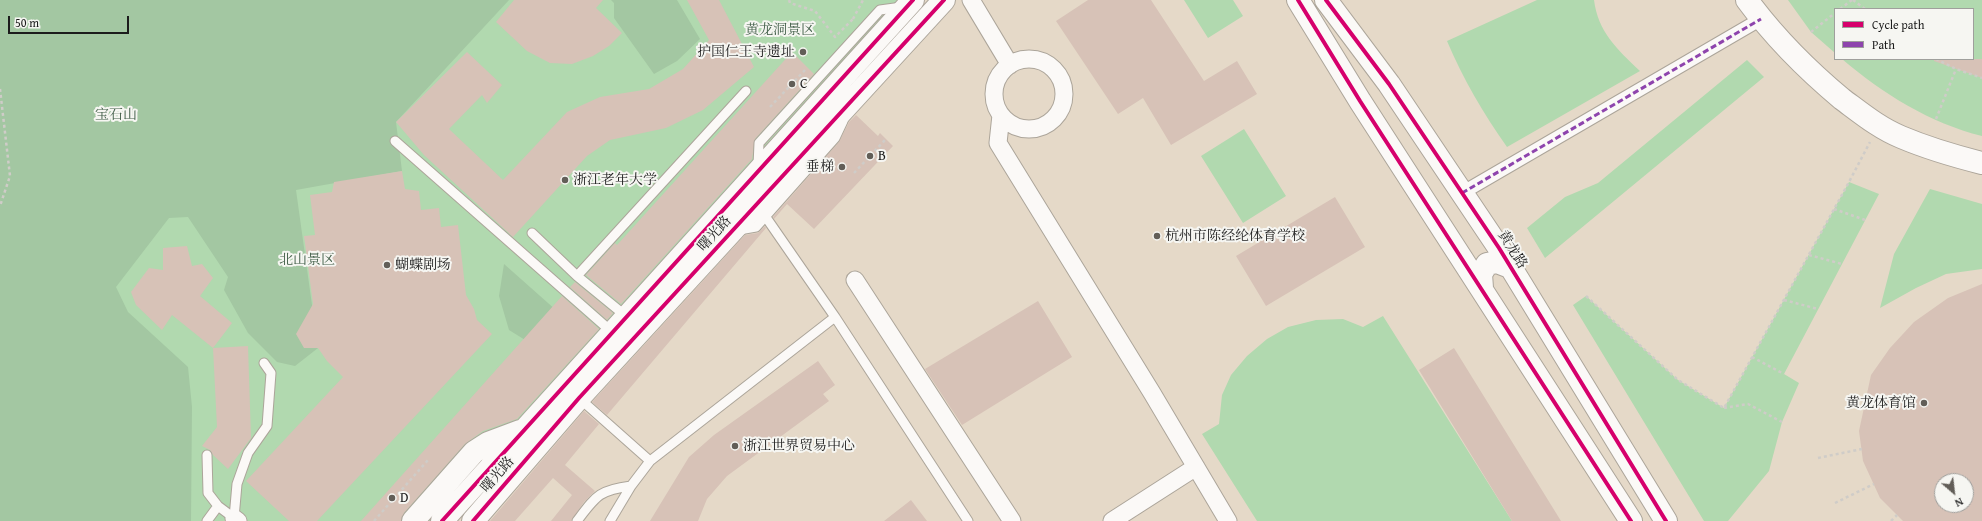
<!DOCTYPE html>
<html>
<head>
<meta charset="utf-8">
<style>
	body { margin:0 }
	#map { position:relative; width:1982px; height:521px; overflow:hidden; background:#e5d9c8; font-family:"Gentium Book Plus",serif }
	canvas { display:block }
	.legend { position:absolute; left:1834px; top:8px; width:140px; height:52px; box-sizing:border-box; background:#f6f6f2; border:1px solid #9f9f9c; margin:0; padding:5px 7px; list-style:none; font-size:12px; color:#1c1c1c }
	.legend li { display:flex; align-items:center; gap:8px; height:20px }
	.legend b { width:20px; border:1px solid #9f9f9c }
	.north { position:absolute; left:1934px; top:473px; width:40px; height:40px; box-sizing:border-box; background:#f6f6f2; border:1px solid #9f9f9c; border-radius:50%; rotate:152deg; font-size:11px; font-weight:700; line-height:16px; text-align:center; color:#1c1c1c }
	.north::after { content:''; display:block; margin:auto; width:14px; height:18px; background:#625e58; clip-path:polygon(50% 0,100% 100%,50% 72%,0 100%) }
	.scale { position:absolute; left:8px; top:16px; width:121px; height:18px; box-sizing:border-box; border:2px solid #1c1c1c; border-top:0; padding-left:5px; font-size:12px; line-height:14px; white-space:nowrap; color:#1c1c1c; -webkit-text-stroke:3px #f6f6f2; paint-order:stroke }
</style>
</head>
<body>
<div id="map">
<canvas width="1982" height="521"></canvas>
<ul class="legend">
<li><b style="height:5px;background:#d6006c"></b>Cycle path</li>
<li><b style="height:5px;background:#8e44ad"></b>Path</li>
</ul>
<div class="north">N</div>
<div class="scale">50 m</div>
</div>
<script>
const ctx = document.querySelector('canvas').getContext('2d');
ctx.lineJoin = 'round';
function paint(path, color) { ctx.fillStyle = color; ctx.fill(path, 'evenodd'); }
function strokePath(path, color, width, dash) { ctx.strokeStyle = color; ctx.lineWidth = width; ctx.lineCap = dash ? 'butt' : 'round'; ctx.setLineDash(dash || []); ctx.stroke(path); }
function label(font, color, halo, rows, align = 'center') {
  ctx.font = font + ' "Gentium Book Plus","Noto Serif SC",serif'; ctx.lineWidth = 4; ctx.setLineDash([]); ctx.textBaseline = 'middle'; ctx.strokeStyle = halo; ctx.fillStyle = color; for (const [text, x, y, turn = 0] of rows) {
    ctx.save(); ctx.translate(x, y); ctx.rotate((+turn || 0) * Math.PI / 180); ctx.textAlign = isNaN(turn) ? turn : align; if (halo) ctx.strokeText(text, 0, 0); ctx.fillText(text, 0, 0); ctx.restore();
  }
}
paint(new Path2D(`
	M0,0H922L456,521H0Z
	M1184,0H1233L1243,16L1208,38Z
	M1537,0H1594C1598,32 1617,49 1640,71L1507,147C1483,113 1463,79 1447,41Z
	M1788,0H1982V136C1930,123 1883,94 1842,59H1973V9H1835V53L1811,32Z
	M1747,60L1764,77L1545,258L1527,228L1565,197L1598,183Z
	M1244,129L1286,196L1243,223L1201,156Z
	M1849,182L1879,194L1784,374L1799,383L1782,422L1769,471L1728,521H1704L1573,305L1586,296L1678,380L1724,408Z
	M1930,189L1982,204V269L1946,274L1916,288L1880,308L1894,254Z
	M1383,316L1512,521H1257L1202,434L1219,424L1222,395L1231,375L1247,356L1267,339L1288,327L1316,320L1343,319L1363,327Z`), '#b1d9af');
paint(new Path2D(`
	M0,0H509L396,122L402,171L296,190L318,348L295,366L277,362L248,333L224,290L228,277L188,217L169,218L116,287L128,312L188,367L192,407L191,521H0Z
	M611,0H677L700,39L677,61L654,74L614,18V3Z
	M504,264L557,311L530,343L509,330L499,296Z`), '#a3c7a2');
paint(new Path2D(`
	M514,0H603L596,8L622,33L609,46L593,56L572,64L550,63L527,51L496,22Z
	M687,0H719L754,67L703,110L666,128L610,140L587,156L513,237L424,155L396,122L467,52L502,85L487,103L482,95L449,129L503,180L567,112L600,97L649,89L683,69L709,40Z
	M1088,0H1151L1204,81L1237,61L1257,94L1171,145L1143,98L1118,114L1056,21Z
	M792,52L814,74L755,139L752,159L621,304L586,275L615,243L617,245Z
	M1934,59H1982V78L1934,61Z
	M856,115L878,136L880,133L893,146L814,229L787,204L774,219L773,217L839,142L849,122Z
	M402,171L405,189L419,191L421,210L439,208L441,227L458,225L466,295L474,309L477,320L492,334L317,521H289L246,481L343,377L327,361L318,348H304L296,334L313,304L304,236L315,235L310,195L332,192L334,182Z
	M1335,197L1365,247L1266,306L1236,256Z
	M765,226L766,228L607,415L592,402L745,235L758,233Z
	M187,246L192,266L202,264L213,278L200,296L232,323L213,348L172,315L162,330L136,305L131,292L149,268L163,270V248Z
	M575,282L613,313L607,320L570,287Z
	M1982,284V521H1903L1880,498L1863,461L1859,431L1871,375L1890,348L1914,322L1948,298ZM1942,481H1966V505H1942Z
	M562,296L599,329L517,419L483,431L465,444L404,513L401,521H361Z
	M1038,301L1072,357L962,425L925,369Z
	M248,346L251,438L228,469L213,455L210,450L202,446L217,427L213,348Z
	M1454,348L1561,521H1512L1419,370Z
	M818,361L835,385L823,394L829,401L727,476L707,499L698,521H650L689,457L714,435Z
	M584,411L599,424L565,465L595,491L584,502L571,521H551L572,495L553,478L515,521H490Z
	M911,500L927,521H884Z`), '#d7c2b7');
const service = new Path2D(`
	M395,141L613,333
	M758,166L759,143L880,10L902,7
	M763,213L835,317
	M739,230L756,227L835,138L843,121
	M532,233L577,276L627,317
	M577,276L746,91
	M579,398L650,461L835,317L968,521
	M207,455L208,493L218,506L234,518
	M234,518L237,484L248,453L267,426L271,373L264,363
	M207,521L218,506
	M577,521C596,496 599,490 631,486
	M610,521L631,486L650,461`);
const pedestrian = new Path2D(`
	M1462,193L1761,19`);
const minor = new Path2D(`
	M971,0L1010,65
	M994 94a35 35 0 1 1 70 0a35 35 0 1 1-70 0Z
	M1001,115L998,143L1152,393L1228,521
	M855,280L1012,521
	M234,518L238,521
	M1112,521L1196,467`);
const tertiary = new Path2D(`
	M1747,0C1775,38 1806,69 1842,99C1861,113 1879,128 1901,137C1927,148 1954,156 1982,163`);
const secondary = new Path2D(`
	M1298,0L1360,101L1631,521
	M1326,0L1389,84L1499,248L1666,521
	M1482,288L1481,274L1487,264L1497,262L1510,267
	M413,521L474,452L488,443L520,431
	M442,521L913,0
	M473,521L579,398L944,0`);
strokePath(service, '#aca59a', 11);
strokePath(pedestrian, '#aca59a', 15);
strokePath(minor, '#aca59a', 19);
strokePath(tertiary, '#aca59a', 24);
strokePath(secondary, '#aca59a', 24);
strokePath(new Path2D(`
	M789,0L790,3L815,11L835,37L853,19
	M1853,0L1865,9
	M1840,9L1852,0
	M853,19L863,0
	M1811,32L1835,13
	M1936,59L1956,69L1982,78
	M0,89L10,176L0,206
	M770,107L805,70
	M1936,119L1956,69
	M854,173L886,139
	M1834,209L1865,220
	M1809,255L1842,264
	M1586,296L1678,380L1724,408L1849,182L1870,142
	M1784,300L1818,309
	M1752,357L1784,374
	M1724,408L1748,404L1782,422
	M1818,458L1862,449
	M1835,503L1874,484
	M374,521L428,460
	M1891,521L1897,515`), '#cfccc8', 2.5, [3, 3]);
strokePath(service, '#fbf9f7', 9);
strokePath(pedestrian, '#fbf9f7', 13);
strokePath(minor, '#fbf9f7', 17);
strokePath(tertiary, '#fbf9f7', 22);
strokePath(secondary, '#fbf9f7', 22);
strokePath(new Path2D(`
	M1462,193L1761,19`), '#8e44ad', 3, [6, 3]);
strokePath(new Path2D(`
	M1298,0L1360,101L1631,521
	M1326,0L1389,84L1499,248L1666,521
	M442,521L913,0
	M473,521L579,398L944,0`), '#d6006c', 4);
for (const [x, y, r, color] of [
	[803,52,4,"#625e58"],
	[792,84,4,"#625e58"],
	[870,156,4,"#625e58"],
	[842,167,4,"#625e58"],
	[565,180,4,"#625e58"],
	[1157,236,4,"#625e58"],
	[387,265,4,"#625e58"],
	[1924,403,4,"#625e58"],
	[735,446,4,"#625e58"],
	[392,498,4,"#625e58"]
]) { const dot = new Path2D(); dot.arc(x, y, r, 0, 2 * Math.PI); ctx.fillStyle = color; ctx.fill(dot); strokePath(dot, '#f6f6f2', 1.5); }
label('14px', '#415e48', '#f6f6f2', [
	["黄龙洞景区",780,30],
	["宝石山",116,115],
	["北山景区",307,260]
]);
label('14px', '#1c1c1c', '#f6f6f2', [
	["护国仁王寺遗址",795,52,"right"],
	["C",800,84],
	["B",878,156],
	["垂梯",834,167,"right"],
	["浙江老年大学",573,180],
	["杭州市陈经纶体育学校",1165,236],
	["蝴蝶剧场",395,265],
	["黄龙体育馆",1916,403,"right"],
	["浙江世界贸易中心",743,446],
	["D",400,498]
], 'left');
label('14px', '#1c1c1c', '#f6f6f2', [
	["曙光路",715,234,-48],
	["黄龙路",1512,250,58],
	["曙光路",498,475,-49]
]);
</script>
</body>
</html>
